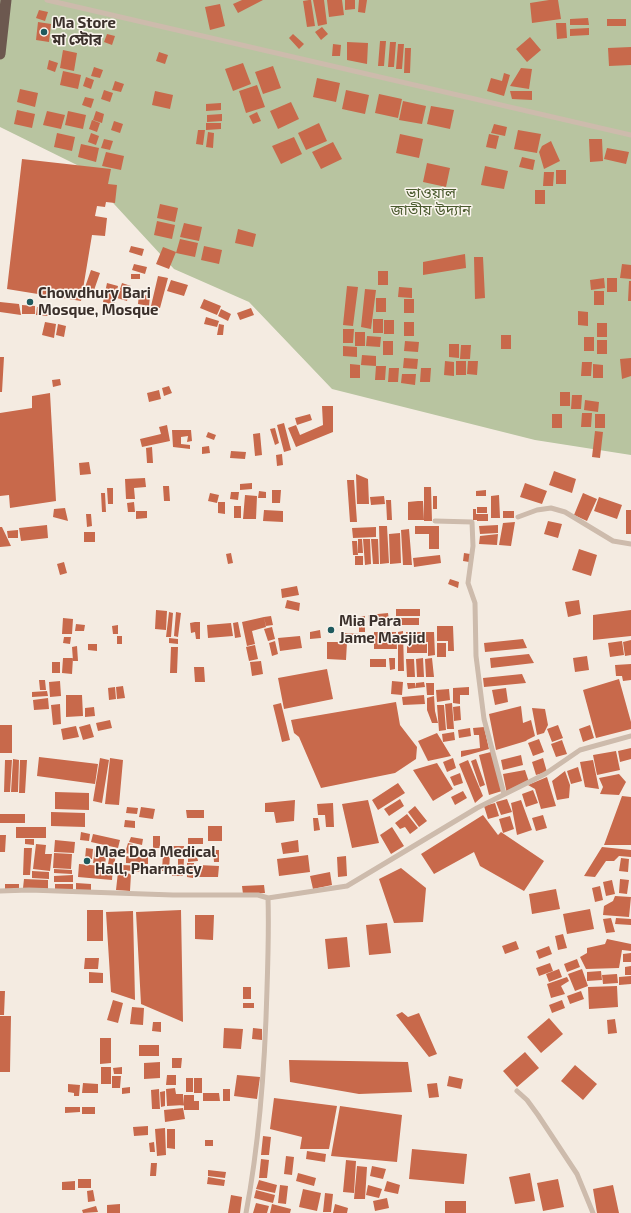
<!DOCTYPE html>
<html>
<head>
<meta charset="utf-8">
<style>
	body { margin:0 }
	canvas { display:block; background:#f4ebe1 }
</style>
</head>
<body>
<canvas width="631" height="1213"></canvas>
<script>
const ctx = document.querySelector('canvas').getContext('2d');
ctx.lineJoin = 'round';
function paint(path, color) { ctx.fillStyle = color; ctx.fill(path, 'evenodd'); }
function strokePath(path, color, width, dash) { ctx.strokeStyle = color; ctx.lineWidth = width; ctx.lineCap = dash ? 'butt' : 'round'; ctx.setLineDash(dash || []); ctx.stroke(path); }
function label(font, color, halo, rows, align = 'center') {
  ctx.font = font + ' "Exo 2","Noto Sans Bengali",sans-serif'; ctx.lineWidth = 3; ctx.setLineDash([]); ctx.textBaseline = 'middle'; ctx.strokeStyle = halo; ctx.fillStyle = color; for (const [text, x, y, turn = 0] of rows) {
    ctx.save(); ctx.translate(x, y); ctx.rotate((+turn || 0) * Math.PI / 180); ctx.textAlign = isNaN(turn) ? turn : align; if (halo) ctx.strokeText(text, 0, 0); ctx.fillText(text, 0, 0); ctx.restore();
  }
}
paint(new Path2D(`
	M0,0H631V455L535,440L332,389L249,302L174,269L79,166L0,127Z`), '#b8c4a0');
paint(new Path2D(`
	M242,0H263L238,13L233,4Z
	M309,0H311L315,26L307,27L303,1Z
	M313,0H324L327,24L318,26Z
	M327,0H342L344,15L329,17Z
	M345,0H355V9L345,10Z
	M359,0H367L365,13L358,12Z
	M549,0H558L561,19L532,23L530,3Z
	M220,4L225,26L210,30L205,7Z
	M39,10L48,12L45,21L36,18Z
	M588,18L589,25H570V19Z
	M607,19H626V26H607Z
	M38,22L51,24L49,42L36,40Z
	M556,23H566L567,38L557,39Z
	M322,27L328,34L321,40L315,32Z
	M589,28V35L570,36V29Z
	M107,34L115,36L112,45L104,42Z
	M293,34L304,44L299,49L289,38Z
	M91,35L100,38L97,47L89,44Z
	M530,37L541,50L527,62L516,49Z
	M380,41H386L384,66H378Z
	M347,42L368,43L367,64L347,60Z
	M390,42H396L394,67H388Z
	M333,44L341,45L340,56H332Z
	M398,44H404L402,69H396Z
	M631,47V65L609,66L608,48Z
	M405,48H411L410,73H404Z
	M63,50L77,53L74,71L60,68Z
	M159,52L168,55L165,64L156,61Z
	M49,60L58,63L55,72L47,69Z
	M243,63L251,84L233,91L225,69Z
	M273,66L281,88L263,94L255,72Z
	M94,67L103,70L100,78L91,76Z
	M521,68L532,69L529,89L510,86Z
	M63,71L81,75L78,89L60,85Z
	M504,73L510,75L504,96L487,91L491,78L502,81Z
	M86,77L94,80L91,89L83,86Z
	M317,78L340,83L336,102L313,97Z
	M115,81L124,84L121,92L112,90Z
	M257,85L265,107L246,113L239,91Z
	M20,89L38,93L35,107L17,102Z
	M104,90L113,93L110,102L101,99Z
	M346,90L369,95L365,114L342,109Z
	M155,91L173,95L170,109L152,105Z
	M510,91H532V100L512,99Z
	M379,94L402,99L398,118L375,113Z
	M85,97L94,99L91,108L82,105Z
	M403,101L426,106L422,124L399,120Z
	M291,102L299,119L278,129L270,111Z
	M221,103V110L206,111V104Z
	M431,106L454,110L450,129L427,124Z
	M17,110L35,114L32,128L14,124Z
	M47,111L65,115L61,129L43,125Z
	M68,111L86,115L83,129L65,125Z
	M96,111L104,114L102,123L93,120Z
	M257,112L261,121L253,124L249,116Z
	M222,114V121L207,122V115Z
	M92,120L100,123L97,132L89,129Z
	M114,121L123,124L120,133L111,130Z
	M206,123H221V129L206,130Z
	M319,123L327,141L306,150L298,133Z
	M494,124L507,127L505,136L491,133Z
	M198,130H205L203,145L196,144Z
	M518,130L541,134L537,153L514,149Z
	M208,132L214,133L213,148L206,147Z
	M57,133L75,137L72,151L54,147Z
	M91,133L99,136L96,145L88,142Z
	M400,134L423,139L419,158L396,153Z
	M489,134L499,136L496,149L486,147Z
	M294,137L302,154L281,164L272,146Z
	M104,139L113,141L110,150L101,148Z
	M589,139H602L603,161L590,162Z
	M551,141L560,161L544,169L539,152L542,146Z
	M333,142L342,159L321,169L312,152Z
	M81,144L99,148L96,162L78,157Z
	M607,148L629,152L626,164L604,159Z
	M106,152L124,156L121,170L102,166Z
	M522,157L535,160L533,170L519,167Z
	M22,159L111,169L108,184L117,185L115,203L106,202L105,207L97,206L95,216L107,218L105,236L92,235L81,301L7,289Z
	M427,163L450,168L446,187L423,182Z
	M485,166L508,171L504,189L481,185Z
	M556,170H566V184H556Z
	M544,172H554L553,186H543Z
	M535,190H545V204H535Z
	M160,204L178,208L175,222L157,218Z
	M157,221L175,225L172,239L154,235Z
	M184,223L202,227L199,241L180,237Z
	M238,229L256,234L253,247L235,243Z
	M180,239L198,243L195,257L176,253Z
	M131,246L144,249L142,256L129,252Z
	M204,246L222,250L219,264L201,260Z
	M163,247L176,252L169,269L156,264Z
	M465,254L466,268L423,275V262Z
	M474,257H483L485,298L475,299Z
	M134,264L147,267L145,274L132,270Z
	M622,264L631,265V279L620,278Z
	M91,270L100,273L93,293L84,290Z
	M378,271H388V285H378Z
	M131,274H140V279H131Z
	M158,276L168,278L160,308L151,306Z
	M604,278L605,288L591,290L590,280Z
	M607,278H617V292H607Z
	M171,280L188,285L184,296L167,291Z
	M629,281H631V301H628Z
	M107,283L118,286L114,305L103,302Z
	M122,283L131,286L127,301L117,298Z
	M347,286L358,287L353,326L343,325Z
	M399,287L412,288V298L398,297Z
	M365,289L376,290L371,329L361,327Z
	M594,291H604V305H594Z
	M139,294L150,296L149,306L138,304Z
	M376,298H386V312H376Z
	M204,299L221,306L217,315L200,308Z
	M404,299H414V313H404Z
	M0,302L19,304L21,315L0,312Z
	M22,305L35,306V314H22Z
	M37,307H50L49,316L36,315Z
	M251,308L254,315L240,320L237,313Z
	M221,309L231,314L228,321L218,316Z
	M578,311L588,312V326L578,325Z
	M206,317L219,321L217,327L204,324Z
	M373,319H383V333H373Z
	M384,320H394V334H384Z
	M45,322L56,324L54,338L42,335Z
	M404,322H414V336H404Z
	M597,323H607V337H597Z
	M58,324L66,326L64,337L56,335Z
	M219,324L224,325L223,335H217Z
	M343,329H354L353,343H343Z
	M355,332H365V346H355Z
	M501,335H511V349H501Z
	M367,336L381,337L380,347L366,346Z
	M584,337H594V351H584Z
	M597,340H607V354H597Z
	M383,341H393V355H383Z
	M405,341L419,342L418,352L404,351Z
	M449,344H459V358L449,357Z
	M461,345H471L470,359H460Z
	M343,346L357,347V357L343,356Z
	M362,355L376,356V366L361,365Z
	M0,357H4L2,392H0Z
	M404,358L418,359L417,369L403,368Z
	M631,358V376L622,379L620,359Z
	M445,361L454,362V376L444,375Z
	M456,361H466V375H456Z
	M468,361H478L477,375L467,374Z
	M582,362H592L591,376H581Z
	M350,364L360,365V378H350Z
	M593,364L603,365V378H593Z
	M376,366H386L385,380H375Z
	M389,368H399L398,382H388Z
	M421,368H431L430,382H420Z
	M402,374H416L415,385L401,383Z
	M60,379L61,385L53,387L52,380Z
	M169,386L172,393L164,396L162,388Z
	M159,390L161,399L149,402L147,393Z
	M560,392H570V406H560Z
	M50,393L56,501L10,508L9,495L0,496V413L32,408V396Z
	M572,395H582L581,409H571Z
	M585,400L599,402L598,412L584,410Z
	M322,406H333V432L296,447L288,428L296,425L300,435L323,425Z
	M582,413H592L591,427H581Z
	M310,414L312,420L297,425L295,418Z
	M552,414H562V428H552Z
	M595,414H605V428H595Z
	M284,423L291,450L284,452L277,425Z
	M167,425L170,441L142,447L140,439L161,434L159,427Z
	M275,428L279,443L275,445L270,429Z
	M172,430H191L192,441L187,442L188,436L181,437V444L190,445V449L173,447Z
	M595,431L603,432L600,458L592,457Z
	M208,432L216,435L214,440L206,437Z
	M260,433L262,455L255,456L253,434Z
	M209,446L210,453L202,454V447Z
	M152,447L153,463H147L146,448Z
	M231,451L246,452L245,459L230,458Z
	M282,454L283,465L277,466L276,455Z
	M89,462L91,474L80,475L79,463Z
	M554,471L576,479L572,493L549,485Z
	M356,474L368,479L369,504H357Z
	M145,478L146,487L134,488L135,499H126L125,479Z
	M347,480H354L357,522H350Z
	M252,483V489L240,490V484Z
	M525,483L547,491L542,504L520,497Z
	M163,486H169L170,501H164Z
	M424,487H431L432,521H424Z
	M107,488H113V504H108Z
	M272,490H281L280,503H272Z
	M486,490V496H476V491Z
	M259,491L266,492V498H258Z
	M231,492H239L238,500L230,499Z
	M101,493H105L106,512H102Z
	M210,493L219,495L217,503L208,501Z
	M583,493L597,499L587,521L574,515Z
	M245,495L257,496L256,519H243Z
	M499,495L500,518H491V496Z
	M384,496L385,504L371,505L370,497Z
	M433,496H437V509H433Z
	M599,497L622,505L617,519L594,511Z
	M386,500H391L392,520H387Z
	M418,501H423L424,520H408V502Z
	M134,502L135,512H128L127,503Z
	M218,502H225V514L218,513Z
	M234,506H241V518H234Z
	M477,507H487V513H477Z
	M65,508L68,521L53,517L54,509Z
	M473,509H476V514H488V521H477V520H473Z
	M264,510L283,511V522L263,521Z
	M626,510H631V534H626Z
	M136,511H147V518L136,519Z
	M503,511H514V518H503Z
	M86,514H91L92,526L87,527Z
	M548,521L562,524L558,538L544,534Z
	M515,522L511,546L499,545L503,523Z
	M47,525L48,538L21,541L19,528Z
	M498,525V533L480,534L479,526Z
	M379,526H387L389,563L380,564Z
	M415,526H439V549H429V534H415Z
	M0,527H2L11,546L0,547Z
	M376,527V537L353,538L352,528Z
	M409,529L412,565H403L401,530Z
	M18,530V538H8L7,531Z
	M84,532H95V542H84Z
	M400,533L401,563L390,564L389,534Z
	M498,534L497,545L479,544L480,536Z
	M358,539H362L363,553H358Z
	M363,539H370L371,564L365,565Z
	M371,539H378L379,564H373Z
	M352,541H357L358,555H353Z
	M579,549L597,555L591,576L572,570Z
	M231,553L233,563L228,564L226,554Z
	M464,553L470,554L469,562L463,561Z
	M440,555L441,563L414,567L413,558Z
	M355,556H363V565H355Z
	M64,562L67,573L60,575L57,564Z
	M450,579L459,582L458,588L448,584Z
	M297,586L299,595L282,598L281,589Z
	M287,600L300,603L299,611L285,608Z
	M579,600L581,614L568,617L565,602Z
	M396,609H420V616H396Z
	M156,610L167,611L166,630L155,629Z
	M631,610V636L593,640V615Z
	M169,612L173,613L171,637H166Z
	M176,612L181,613L178,637L174,636Z
	M388,613L389,621L369,623L368,615Z
	M271,616L273,625L266,626L264,617Z
	M365,616V632H359V617Z
	M264,617L266,627L252,631L255,644L247,646L242,622Z
	M63,618L73,619L72,634H62Z
	M395,618H419V625H395Z
	M195,622H200V639H196L195,632L191,633L190,623Z
	M238,622L241,637L235,638L233,623Z
	M231,623L233,636L208,638L207,625Z
	M76,624L85,625L84,631H75Z
	M118,625V634H113L112,626Z
	M437,626H453L454,651H448V641H437Z
	M272,627L275,639L268,641L264,629Z
	M320,630L321,638L310,639V632Z
	M403,631L404,671H398V632Z
	M374,632H396L397,649H374Z
	M406,632H434L435,655L428,656V642L406,641Z
	M343,633L362,634V641H343Z
	M117,636H122V644H117Z
	M300,636L302,648L280,651L278,638Z
	M64,637H71L70,644L63,643Z
	M169,638L178,639V644L169,643Z
	M523,639L527,648L485,652L484,643Z
	M631,640V655L625,656L623,642Z
	M275,641L278,654L272,656L269,643Z
	M622,641L624,655L610,657L608,643Z
	M327,642H347L346,660L327,659Z
	M437,643H446V657H437Z
	M88,644H97V651L88,650Z
	M407,644H427V653H407Z
	M255,645L258,659L249,661L246,647Z
	M77,646L78,661H73L72,647Z
	M171,647H178L177,673H170Z
	M529,654L534,663L491,668L490,658Z
	M587,656L589,670L575,672L573,658Z
	M63,658H73L72,674L62,673Z
	M389,658H395V669L390,670Z
	M423,658L424,677H417L416,659Z
	M432,658L434,677H426L425,659Z
	M370,659H386V667H370Z
	M406,659H414L415,677H407Z
	M261,661L263,674L252,676L250,662Z
	M52,662H60V673H52Z
	M631,664V680L623,681L622,676H616L615,665Z
	M194,667H204L205,682H195Z
	M327,669L333,699L284,709L278,678Z
	M522,674L526,683L484,687L483,678Z
	M619,679L631,722V729L596,738L583,690Z
	M39,680H45L46,690H40Z
	M60,681L61,696L50,697L49,682Z
	M392,681L403,682L402,695L391,694Z
	M424,682L425,687L416,688V683Z
	M407,683H415L416,688L408,689Z
	M426,683H434V695H427Z
	M123,686L125,698L117,699L116,687Z
	M115,687L116,699L109,700L108,688Z
	M469,687V695H460V704L453,703V688Z
	M506,688L508,702L495,705L492,690Z
	M449,689L450,700L437,702L436,690Z
	M47,691L48,696L32,697V692Z
	M66,695H82L83,716L66,717Z
	M424,695L425,704L403,705L402,697Z
	M434,696L435,711L438,723H432L427,710V698Z
	M48,698L49,709L34,710L33,700Z
	M396,702L400,725L417,747L416,759L395,773L321,788L299,737L294,733L291,720Z
	M281,703L290,740L282,742L273,705Z
	M452,703L454,729H447L445,704Z
	M60,704L61,724L53,725L51,705Z
	M437,705H444L446,730L439,731Z
	M460,706L461,720L454,721L453,707Z
	M521,706L523,723L531,720L535,736L527,740L526,741L496,750L489,714Z
	M94,707L95,716L85,717V708Z
	M532,708L545,709L548,725L544,733L537,735Z
	M110,720L112,728L98,731L96,723Z
	M90,724L94,737L83,740L79,727Z
	M0,725H12V753H0Z
	M558,725L563,738L552,742L547,729Z
	M590,725L594,738L583,742L579,729Z
	M76,726L79,737L63,740L61,729Z
	M484,727L489,749L461,757V751L480,748L479,735H474L473,728Z
	M470,728L471,736L459,738L458,730Z
	M454,732L455,740L443,742L442,734Z
	M437,733L451,756L428,761L418,741Z
	M539,739L544,752L533,756L528,743Z
	M562,740L567,754L556,757L551,744Z
	M631,748V759L620,762L618,751Z
	M616,751L620,770L597,775L593,755Z
	M491,752L502,791L489,795L479,755Z
	M521,755L523,765L503,770L501,760Z
	M39,757L98,764L95,784L37,776Z
	M100,758L109,760L102,803L93,801Z
	M110,758L123,760L119,805L105,804Z
	M453,758L456,768L447,772L443,762Z
	M543,758L547,772L536,775L532,762Z
	M13,759L19,760L18,792H11Z
	M476,759L485,785L480,787L471,761Z
	M5,760H12L10,792H4Z
	M20,760H27L25,793H19Z
	M468,760L483,796L475,803L459,764Z
	M593,760L599,789L585,787L580,762Z
	M437,763L453,789L433,801L413,770Z
	M578,767L582,781L571,784L567,771Z
	M525,770L529,782L507,794L503,774Z
	M565,771L570,785L569,798L557,800L552,781Z
	M460,773L463,783L454,786L450,777Z
	M619,774L626,782L619,795L600,794L603,787L599,778Z
	M547,777L556,806L541,809L535,789L528,785Z
	M398,783L405,793L378,810L372,800Z
	M533,790L538,803L526,807L522,794Z
	M463,791L467,798L455,805L451,797Z
	M55,792L89,793V810L55,809Z
	M622,796L631,797V845H604Z
	M400,799L404,806L389,816L384,809Z
	M507,799L512,812L501,815L496,802Z
	M295,800L294,821L276,823L274,812H265V803Z
	M368,800L379,843L352,848L342,804Z
	M521,800L532,830L517,835L511,803Z
	M333,803L334,827H326L325,815H318L317,804Z
	M495,803L499,816L488,819L484,806Z
	M415,806L427,821L419,827L408,812Z
	M127,807L138,808L137,814L126,813Z
	M141,807L155,809L153,819L139,817Z
	M186,810H204V818H187Z
	M51,812L85,813V827L51,826Z
	M0,814H25V823H0Z
	M407,814L418,828L410,834L405,827L400,829L395,823Z
	M483,815L498,835L501,832L544,861L524,891L480,866L474,852L434,874L421,854Z
	M543,815L547,828L536,831L532,818Z
	M510,816L514,829L503,833L499,819Z
	M313,818H318L320,830L314,831Z
	M125,820L135,821V828L124,827Z
	M208,826H222V841H208Z
	M16,827H46V838H16Z
	M392,827L404,846L391,854L380,835Z
	M81,832L90,834L89,841L80,840Z
	M93,834L120,840L118,848L91,842Z
	M0,835H6L5,852H0Z
	M153,836H160V848H153Z
	M131,837L143,839L142,845L129,842Z
	M188,838H203V844H188Z
	M25,839H34V845L25,844Z
	M55,840L75,842L74,853L54,852Z
	M298,840L299,852L283,854L281,843Z
	M128,843L133,844L131,854L125,853Z
	M36,844L46,845L45,854H52L50,871L33,869Z
	M171,846H184L183,856H171Z
	M602,847L631,850V857L619,856L614,861H606L595,877L584,876Z
	M24,848H32L30,875H23Z
	M86,848L93,849L92,859H85Z
	M95,849L107,851L105,864L93,863Z
	M187,849L196,850V856L186,855Z
	M213,850H219V862H214Z
	M54,853L72,854L71,869L53,868Z
	M163,853L170,854L169,871H162Z
	M110,854L116,855L114,865L108,864Z
	M308,855L310,872L279,876L277,859Z
	M126,856L148,857V864L126,863Z
	M197,856L198,861L188,862V857Z
	M346,856L347,876L338,877L337,857Z
	M621,858L629,859L628,872L619,871Z
	M178,859H184L183,876H172V870H178Z
	M187,863H194L193,878L187,877Z
	M79,864L113,867L112,880L78,877Z
	M122,865L144,866V872L121,870Z
	M199,865L219,866L218,877H199Z
	M401,868L426,888L423,922L394,923L379,879Z
	M54,869L72,870V874L54,873Z
	M32,871L49,872V879L32,878Z
	M118,872L131,874L130,891L116,890Z
	M330,872L332,885L313,889L310,876Z
	M73,875V882H54V876Z
	M24,879L48,880V889L23,888Z
	M620,879L629,880L627,894L619,893Z
	M612,880L615,894L606,896L603,882Z
	M76,883L91,884V891H76Z
	M5,884H19V890H5Z
	M55,884H73V890H55Z
	M264,885L265,893L243,894L242,886Z
	M600,886L603,900L595,902L592,888Z
	M556,889L560,909L532,914L529,894Z
	M615,896L631,897L629,917L603,915L604,906L613,901Z
	M590,909L594,929L567,934L563,914Z
	M87,910H103V941H87Z
	M181,910L183,1022L141,1004L136,912Z
	M133,911L135,1000L111,992L106,912Z
	M195,915H214L213,940L195,939Z
	M611,918L615,932L606,933L603,919Z
	M616,918L631,919V925L615,924Z
	M387,923L391,953L369,955L366,925Z
	M563,934L567,948L558,950L555,936Z
	M347,937L350,967L328,969L325,939Z
	M607,939L631,944V951L622,950L619,968L586,969L580,957L587,953V948L605,944Z
	M516,941L519,949L505,954L502,946Z
	M549,946L552,954L539,959L536,951Z
	M631,953V962H623V954Z
	M85,958H99L98,969H84Z
	M577,959L580,967L567,972L564,964Z
	M550,963L553,971L539,976L536,968Z
	M631,966V975H625V967Z
	M559,969L562,977L549,982L546,974Z
	M582,969L588,986L575,991L568,974Z
	M601,971L602,980L587,981V972Z
	M89,972L103,973V983H89Z
	M617,974L618,983L603,984L602,975Z
	M631,976V984L619,985V977Z
	M567,977L569,981L561,986L565,994L551,998L547,984Z
	M617,986L618,1007L589,1009L588,987Z
	M243,987H251V999H243Z
	M0,991H5L4,1015H0Z
	M581,991L584,999L570,1004L567,996Z
	M113,1000L123,1003L118,1023L107,1020Z
	M562,1000L565,1008L552,1013L549,1005Z
	M243,1003H254V1008H243Z
	M132,1007L144,1008L143,1025L130,1024Z
	M402,1012L408,1017L419,1013L437,1054L429,1057L396,1015Z
	M0,1016H11L10,1072H0Z
	M549,1018L563,1034L541,1053L527,1037Z
	M615,1019L617,1033L608,1034L607,1020Z
	M153,1022H161V1032L152,1031Z
	M224,1028L243,1029L241,1049L223,1048Z
	M253,1028L262,1029V1040L252,1039Z
	M100,1038H111V1063L100,1064Z
	M139,1045H159V1056H139Z
	M525,1052L539,1068L517,1087L503,1071Z
	M172,1058H182L181,1068H172Z
	M289,1060L408,1062L412,1092L359,1094L290,1082Z
	M160,1062V1078L144,1079V1063Z
	M575,1065L597,1084L583,1100L561,1081Z
	M101,1067H111V1084H101Z
	M122,1067V1074H114L113,1068Z
	M167,1075H176V1085H166Z
	M237,1075L260,1077L257,1099L234,1096Z
	M112,1076H121L120,1088H112Z
	M449,1076L463,1079L461,1089L447,1086Z
	M186,1078H193V1092H186Z
	M194,1078H202V1093H194Z
	M83,1083L98,1084V1093H82Z
	M437,1083L439,1097L429,1098L427,1084Z
	M68,1084L80,1085L79,1096H74V1093L68,1092Z
	M130,1087V1093L122,1094V1088Z
	M175,1088L176,1094H183L184,1105L167,1106L166,1089Z
	M159,1089L160,1109H152L151,1090Z
	M223,1089H230V1101H223Z
	M165,1091V1106L161,1107L160,1092Z
	M203,1093H219L220,1101H203Z
	M184,1095H194V1101H199V1110H184Z
	M274,1098L337,1106L329,1149H300L302,1137L270,1129Z
	M340,1106L402,1115L397,1162L331,1156Z
	M65,1107H80V1112L65,1113Z
	M82,1107H95V1114H82Z
	M183,1108L185,1119L165,1122L164,1110Z
	M148,1126V1135L134,1136L133,1127Z
	M165,1128L166,1155L157,1156L155,1129Z
	M167,1129H175V1149L167,1148Z
	M263,1136L271,1137L269,1155H261Z
	M205,1140H213V1146H205Z
	M154,1142L155,1152H150L149,1143Z
	M412,1149L467,1154L464,1184L409,1179Z
	M307,1151L326,1154L325,1162L306,1159Z
	M286,1156L294,1157L292,1175L284,1174Z
	M261,1159L269,1160L267,1178H259Z
	M346,1160L356,1161L354,1193L343,1192Z
	M151,1163H157L156,1176H150Z
	M357,1166L367,1167L365,1199H354Z
	M372,1166L386,1169L383,1179L370,1176Z
	M208,1170L226,1172L225,1178L208,1176Z
	M298,1173L316,1178L314,1186L296,1181Z
	M530,1173L535,1201L515,1204L509,1177Z
	M208,1177L225,1180L224,1186L207,1184Z
	M78,1179H91V1188H78Z
	M558,1179L564,1207L543,1211L537,1183Z
	M259,1180L277,1185L275,1193L256,1189Z
	M75,1181V1190H62V1182Z
	M387,1181L400,1185L398,1194L384,1191Z
	M280,1185L288,1186L286,1204L278,1203Z
	M368,1185L382,1189L379,1198L366,1195Z
	M613,1185L619,1213H597L593,1189Z
	M303,1189L321,1193L317,1211L299,1207Z
	M93,1190L95,1201L88,1202L87,1191Z
	M256,1190L275,1195L273,1203L254,1198Z
	M325,1193L333,1194L331,1212H323Z
	M231,1195L242,1197L240,1213H228Z
	M387,1198L389,1208L375,1211L373,1201Z
	M445,1201H466V1213H445Z
	M256,1203L269,1206L267,1213H253Z
	M120,1204V1213H107V1205Z
	M272,1204L291,1209L290,1213H270Z
	M335,1204L348,1208L347,1213H333Z
	M96,1206L98,1212L83,1213L82,1210Z`), '#c8694b');
strokePath(new Path2D(`
	M47,0L631,135
	M518,517L537,510L551,508L565,512L613,541L631,544
	M435,521L472,522L473,546L468,583L475,603L476,656L484,719L504,794
	M0,891L29,890L173,895H258L268,898C269,928 268,959 267,989C265,1064 260,1139 246,1213
	M268,898L347,886L477,808L545,774L580,750L631,736
	M517,1091L527,1100L538,1115L577,1174L593,1213`), '#cdbbac', 5);
strokePath(new Path2D(`
	M0,54L6,0`), '#6c584f', 11);
for (const [x, y, r, color] of [
	[44,32,4,"#1f5a5e"],
	[30,302,4,"#1f5a5e"],
	[331,630,4,"#1f5a5e"],
	[87,861,4,"#1f5a5e"]
]) { const dot = new Path2D(); dot.arc(x, y, r, 0, 2 * Math.PI); ctx.fillStyle = color; ctx.fill(dot); strokePath(dot, '#fbf5ee', 1.5); }
label('bold 15px', '#3b302b', '#fbf5ee', [
	["Ma Store",52,23],
	["মা স্টোর",52,40],
	["Chowdhury Bari",38,293],
	["Mosque, Mosque",38,310],
	["Mia Para",339,621],
	["Jame Masjid",339,638],
	["Mae Doa Medical",95,852],
	["Hall, Pharmacy",95,869]
], 'left');
label('15px', '#4a5a2e', '#fbf5ee', [
	["ভাওয়াল",431,193],
	["জাতীয় উদ্যান",431,210]
]);
</script>
</body>
</html>
